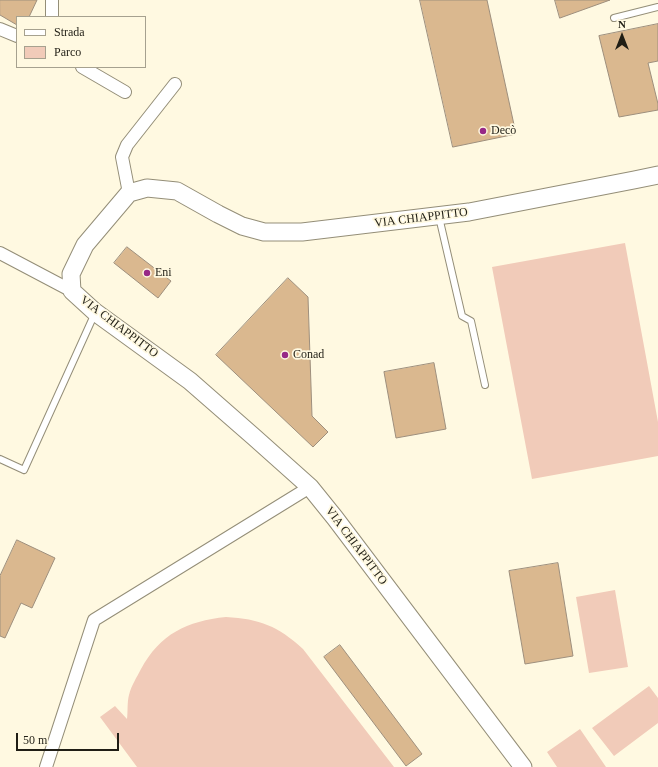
<!DOCTYPE html>
<html>
<head>
<meta charset="utf-8">
<style>
	body { margin:0 }
	#map { position:relative; width:658px; height:767px; overflow:hidden; background:#fff9e1; font-family:Georgia,serif }
	canvas { display:block }
	.legend { position:absolute; left:16px; top:16px; width:130px; height:52px; box-sizing:border-box; background:#fff9e1; border:1px solid #a6a18f; margin:0; padding:5px 7px; list-style:none; font-size:12px; color:#201e15 }
	.legend li { display:flex; align-items:center; gap:8px; height:20px }
	.legend b { width:20px; border:1px solid #a6a18f }
	.north { position:absolute; left:602px; top:16px; width:40px; height:40px; -webkit-text-stroke:3px #fff9e1; paint-order:stroke; rotate:0deg; font-size:11px; font-weight:700; line-height:16px; text-align:center; color:#201e15 }
	.north::after { content:''; display:block; margin:auto; width:14px; height:18px; background:#201e15; clip-path:polygon(50% 0,100% 100%,50% 72%,0 100%) }
	.scale { position:absolute; left:16px; top:733px; width:103px; height:18px; box-sizing:border-box; border:2px solid #201e15; border-top:0; padding-left:5px; font-size:12px; line-height:14px; white-space:nowrap; color:#201e15; -webkit-text-stroke:3px #fff9e1; paint-order:stroke }
</style>
</head>
<body>
<div id="map">
<canvas width="658" height="767"></canvas>
<ul class="legend">
<li><b style="height:5px;background:#fff"></b>Strada</li>
<li><b style="height:11px;background:#f1cbb9"></b>Parco</li>
</ul>
<div class="north">N</div>
<div class="scale">50 m</div>
</div>
<script>
const ctx = document.querySelector('canvas').getContext('2d');
ctx.lineJoin = 'round';
function paint(path, color) { ctx.fillStyle = color; ctx.fill(path, 'evenodd'); }
function strokePath(path, color, width, dash) { ctx.strokeStyle = color; ctx.lineWidth = width; ctx.lineCap = dash ? 'butt' : 'round'; ctx.setLineDash(dash || []); ctx.stroke(path); }
function label(font, color, halo, rows, align = 'center') {
  ctx.font = font + ' Georgia,serif'; ctx.lineWidth = 3.5; ctx.setLineDash([]); ctx.textBaseline = 'middle'; ctx.strokeStyle = halo; ctx.fillStyle = color; for (const [text, x, y, turn = 0] of rows) {
    ctx.save(); ctx.translate(x, y); ctx.rotate((+turn || 0) * Math.PI / 180); ctx.textAlign = isNaN(turn) ? turn : align; if (halo) ctx.strokeText(text, 0, 0); ctx.fillText(text, 0, 0); ctx.restore();
  }
}
paint(new Path2D(`
	M625,243L658,422V456L532,479L492,267Z
	M615,590L628,667L589,673L576,597Z
	M226,617C260,619 278,626 303,649L394,767H137L100,717L115,706L127,719C128,712 127,702 129,695C131,686 137,677 141,669C160,634 187,621 226,617Z
	M649,686L658,698V723L614,756L592,728Z
	M580,729L606,767H557L547,752Z`), '#f1cbb9');
const building = new Path2D(`
	M0,0H37L29,17H17V25L0,15Z
	M420,0H487L516,134L453,147Z
	M555,0H610L560,18Z
	M658,24V61L648,63L658,104V110L619,117L599,36Z
	M127,247L171,281L158,298L114,263Z
	M288,278L308,297L312,416L328,432L313,447L216,355Z
	M434,363L446,429L396,438L384,372Z
	M17,540L55,558L32,608L21,603L5,638L0,636V576Z
	M558,563L573,656L525,664L509,571Z
	M340,645L422,754L406,766L324,657Z`);
paint(building, '#dab88f');
strokePath(building, '#9e8f7d', 1);
const lane = new Path2D(`
	M614,18L658,7
	M439,217L462,316L471,321L485,385
	M0,459L24,470L95,313`);
const street = new Path2D(`
	M52,0V17
	M0,29L17,36
	M82,67L125,92
	M129,193L122,157L127,145L175,84
	M0,253L72,291
	M46,767L94,620L310,487`);
const secondary = new Path2D(`
	M523,767L335,518L310,487L254,437L190,381L95,312L72,291L71,274L85,245L129,193L147,188L177,191L218,214L242,226L264,232H302L469,212L634,180L658,175`);
strokePath(lane, '#948e78', 8);
strokePath(street, '#948e78', 14);
strokePath(secondary, '#948e78', 19);
strokePath(lane, '#fff', 6);
strokePath(street, '#fff', 12);
strokePath(secondary, '#fff', 17);
for (const [x, y, r, color] of [
	[483,131,4,"#972887"],
	[147,273,4,"#972887"],
	[285,355,4,"#972887"]
]) { const dot = new Path2D(); dot.arc(x, y, r, 0, 2 * Math.PI); ctx.fillStyle = color; ctx.fill(dot); strokePath(dot, '#fff9e1', 1.5); }
label('12px', '#201e15', '#fff9e1', [
	["Decò",491,131],
	["Eni",155,273],
	["Conad",293,355]
], 'left');
label('12px', '#201e15', '#fff9e1', [
	["VIA CHIAPPITTO",421,218,-7],
	["VIA CHIAPPITTO",119,327,37],
	["VIA CHIAPPITTO",356,546,53]
]);
</script>
</body>
</html>
